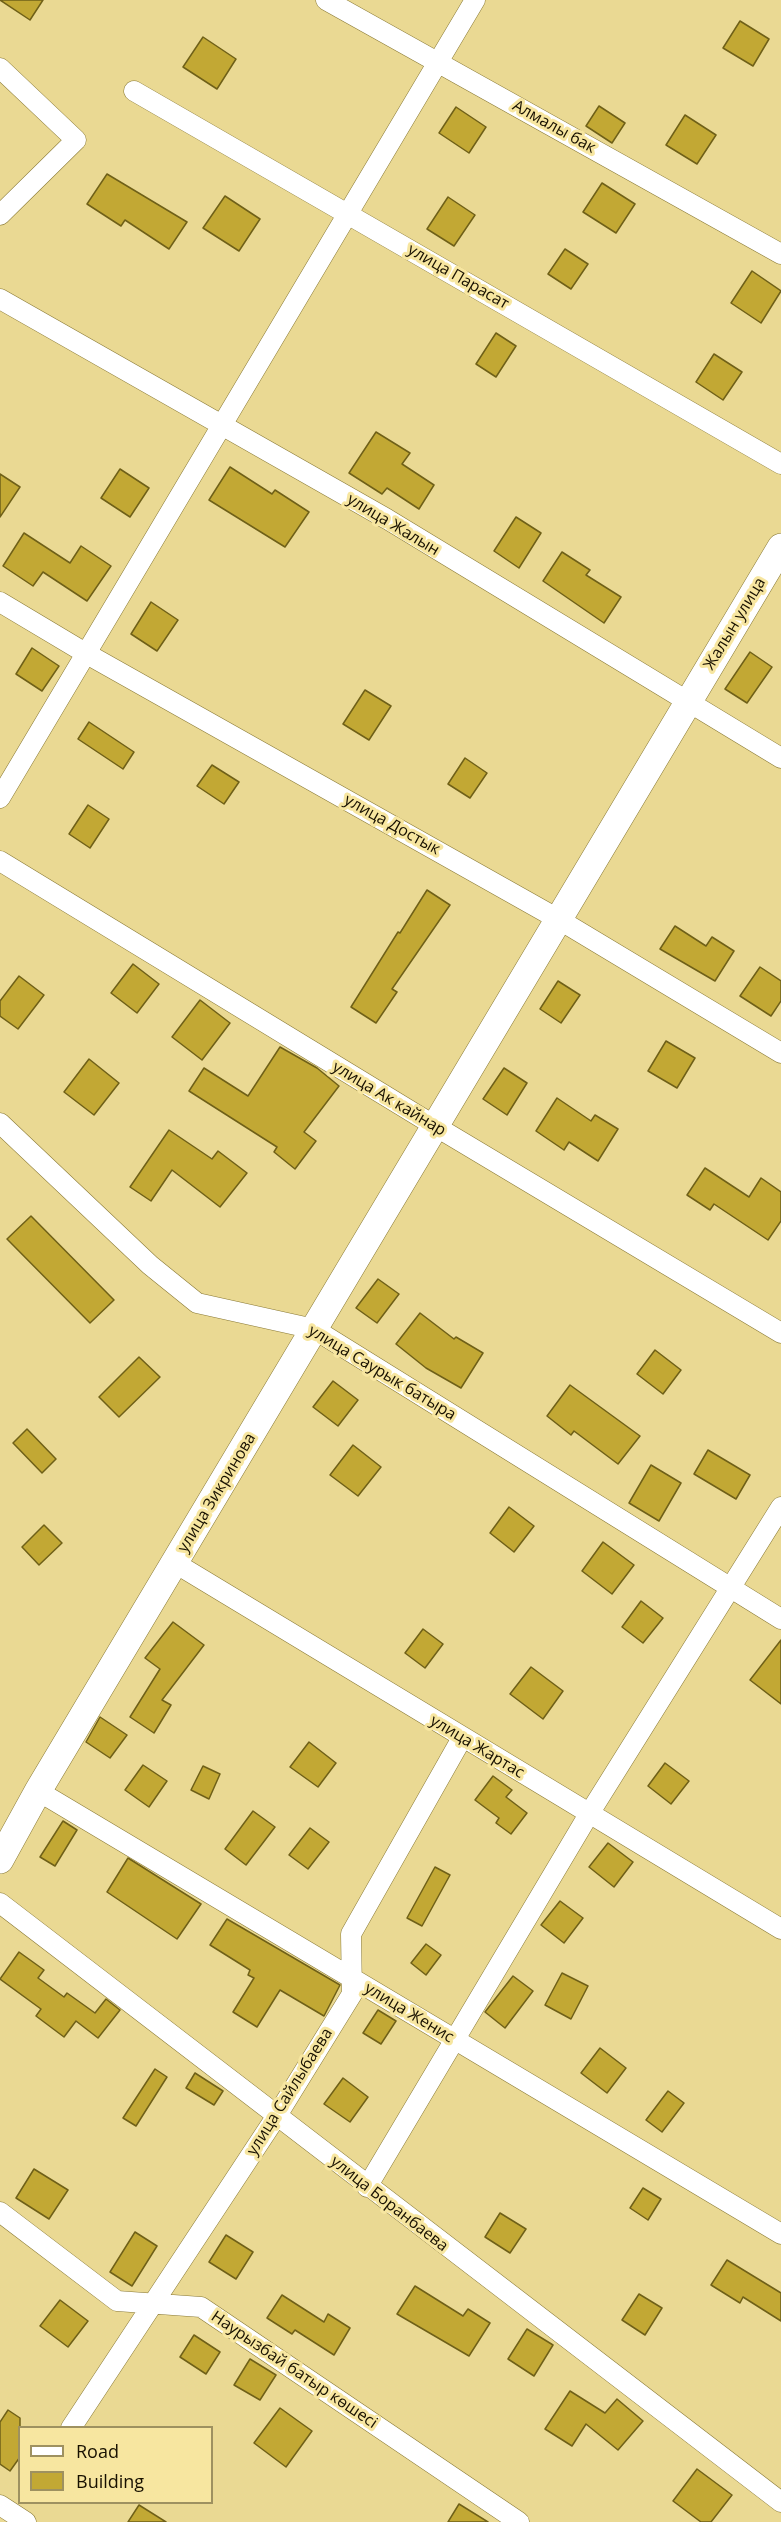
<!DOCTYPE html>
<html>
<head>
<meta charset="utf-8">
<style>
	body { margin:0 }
	#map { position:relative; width:781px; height:2522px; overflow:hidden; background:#ead993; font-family:"Open Sans",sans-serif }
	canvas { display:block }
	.legend { position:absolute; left:18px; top:2426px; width:195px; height:78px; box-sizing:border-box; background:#f7e6a0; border:2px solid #9e9160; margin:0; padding:8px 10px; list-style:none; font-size:18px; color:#181100 }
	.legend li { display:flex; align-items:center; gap:12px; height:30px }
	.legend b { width:30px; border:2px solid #9e9160 }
</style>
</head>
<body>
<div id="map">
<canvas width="781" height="2522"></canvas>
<ul class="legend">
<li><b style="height:8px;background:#fff"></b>Road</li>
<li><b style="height:16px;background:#c2a834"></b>Building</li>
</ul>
</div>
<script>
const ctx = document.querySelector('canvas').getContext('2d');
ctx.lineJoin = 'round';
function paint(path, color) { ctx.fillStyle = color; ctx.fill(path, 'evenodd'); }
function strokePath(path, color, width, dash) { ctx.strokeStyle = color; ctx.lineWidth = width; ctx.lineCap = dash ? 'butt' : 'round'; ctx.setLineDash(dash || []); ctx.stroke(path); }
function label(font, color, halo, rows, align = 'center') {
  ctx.font = font + ' "Open Sans",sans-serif'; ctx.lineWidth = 6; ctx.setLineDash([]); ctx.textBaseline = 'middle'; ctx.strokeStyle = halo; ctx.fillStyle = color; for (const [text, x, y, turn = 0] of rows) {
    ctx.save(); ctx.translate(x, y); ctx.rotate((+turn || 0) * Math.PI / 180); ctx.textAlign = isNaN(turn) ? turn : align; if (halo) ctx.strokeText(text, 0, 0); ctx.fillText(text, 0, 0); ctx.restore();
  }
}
const building = new Path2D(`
	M0,0H43L30,20Z
	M740,21L769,39L753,66L723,48Z
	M203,37L236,59L217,89L183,67Z
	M599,106L625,123L612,143L586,126Z
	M456,107L486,127L469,153L439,133Z
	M685,115L716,135L697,164L666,145Z
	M107,174L187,222L169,249L125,220L121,226L87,204Z
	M602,183L635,204L616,233L583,212Z
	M225,196L260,219L239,251L203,228Z
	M448,197L475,215L454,246L427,229Z
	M565,249L588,264L571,289L548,274Z
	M752,271L781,291L761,323L731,303Z
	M496,333L516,346L496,377L476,364Z
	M714,354L742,372L723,400L696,382Z
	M376,432L410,453L402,464L434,485L419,509L387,488L382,494L349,473Z
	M230,467L272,494L275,490L309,512L285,547L209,500Z
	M120,469L149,488L130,517L101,498Z
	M0,474L20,487L0,517Z
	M516,517L541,533L519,568L494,551Z
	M24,533L70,563L81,546L111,566L87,601L43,572L33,586L3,566Z
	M562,552L590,570L586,575L621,597L604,623L543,581Z
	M151,602L178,620L157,651L131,634Z
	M32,648L59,666L42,691L16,674Z
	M750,652L772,667L747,703L725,689Z
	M365,690L391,706L369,740L343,724Z
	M89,722L134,752L123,769L78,739Z
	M465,758L487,773L470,798L448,784Z
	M212,765L239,782L224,804L197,786Z
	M88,805L109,819L90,848L69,834Z
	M427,890L450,905L392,989L397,992L376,1023L351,1007L398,932L400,933Z
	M675,926L706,946L712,937L734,951L715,981L660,949Z
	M133,964L159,984L137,1013L111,993Z
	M760,967L781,981V1001L771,1016L740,996Z
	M19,976L44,995L18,1029L0,1016V1001Z
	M558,981L580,995L561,1023L540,1009Z
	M200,1000L230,1023L202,1060L172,1037Z
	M666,1041L695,1058L677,1088L648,1071Z
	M280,1047L317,1068L339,1086L304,1132L316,1141L295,1169L274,1152L277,1147L189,1091L204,1068L248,1096Z
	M89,1059L119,1083L94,1115L64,1092Z
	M504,1068L527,1083L507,1115L483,1099Z
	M557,1098L591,1121L595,1115L618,1129L598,1161L569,1142L564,1150L536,1131Z
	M169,1130L212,1159L218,1151L247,1173L220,1207L172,1170L151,1201L130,1187Z
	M705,1168L749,1197L761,1178L781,1192V1221L768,1240L714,1204L710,1210L687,1195Z
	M31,1216L114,1300L90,1323L7,1239Z
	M378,1279L399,1294L377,1323L356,1308Z
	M420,1313L454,1339L456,1337L483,1353L461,1388L426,1368L396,1344Z
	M655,1350L681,1370L663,1394L637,1374Z
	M139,1357L160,1377L119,1417L99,1397Z
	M333,1381L358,1400L338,1426L313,1407Z
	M570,1385L640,1436L618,1464L574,1431L571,1435L547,1416Z
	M27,1429L56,1459L42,1473L13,1443Z
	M353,1445L381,1467L358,1496L330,1475Z
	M708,1450L750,1475L736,1499L694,1474Z
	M651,1465L681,1483L659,1521L629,1503Z
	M509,1507L534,1526L514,1552L490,1533Z
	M44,1525L62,1543L39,1565L22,1547Z
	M603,1542L634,1565L612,1594L582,1571Z
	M641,1601L663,1618L643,1643L622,1627Z
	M173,1622L204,1645L162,1700L171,1705L154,1733L130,1717L160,1669L145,1658Z
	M423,1629L443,1644L425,1668L405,1653Z
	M781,1640V1704L750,1680Z
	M531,1667L563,1691L543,1719L510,1694Z
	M100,1717L127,1735L110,1758L86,1742Z
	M309,1742L336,1763L318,1787L290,1767Z
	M665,1763L689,1781L671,1804L648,1786Z
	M143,1765L167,1781L149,1807L125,1790Z
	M203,1766L220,1774L209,1799L191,1790Z
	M493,1776L512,1790L506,1797L527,1813L511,1834L496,1823L499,1818L475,1800Z
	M253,1811L275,1827L246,1865L225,1849Z
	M63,1821L77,1830L55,1866L40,1857Z
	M310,1828L329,1842L308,1869L289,1855Z
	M608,1843L633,1862L614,1887L589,1867Z
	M128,1858L201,1904L177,1939L107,1892Z
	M435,1867L450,1875L422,1926L407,1918Z
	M560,1901L583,1918L564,1943L541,1925Z
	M227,1919L340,1985L324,2016L280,1990L257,2027L233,2012L254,1978L248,1975L250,1970L210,1945Z
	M426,1944L441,1955L426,1975L411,1963Z
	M19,1952L44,1970L38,1978L64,1997L67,1993L95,2013L106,1999L120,2010L98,2038L76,2021L64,2037L36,2016L41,2009L0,1979Z
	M562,1973L588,1986L571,2019L545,2005Z
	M513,1976L533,1991L505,2028L485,2012Z
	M378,2010L396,2021L381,2044L363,2033Z
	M600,2048L626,2068L607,2093L581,2073Z
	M155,2069L167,2077L136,2126L123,2118Z
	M195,2073L223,2091L214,2105L186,2088Z
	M343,2078L368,2097L350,2122L324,2104Z
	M668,2091L684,2103L662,2132L646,2120Z
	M34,2169L68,2190L49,2219L16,2198Z
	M643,2188L661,2199L648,2220L630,2208Z
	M500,2213L526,2229L510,2253L485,2237Z
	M135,2232L157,2246L132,2286L110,2272Z
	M226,2235L253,2252L236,2279L209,2262Z
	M727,2260L781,2293V2321L743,2297L740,2303L711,2285Z
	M415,2286L463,2316L468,2309L490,2323L469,2356L397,2314Z
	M639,2294L662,2308L645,2335L622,2320Z
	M282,2295L324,2322L328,2314L350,2328L334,2355L295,2330L292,2334L267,2318Z
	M60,2300L88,2321L68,2347L40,2326Z
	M527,2329L553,2345L534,2376L508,2359Z
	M194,2335L220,2352L206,2374L180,2357Z
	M250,2359L276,2375L260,2400L234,2385Z
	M570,2391L605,2413L617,2399L643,2421L618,2450L586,2424L572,2446L545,2429Z
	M280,2408L312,2431L286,2467L254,2443Z
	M8,2410L20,2418V2457L10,2471L0,2464V2422Z
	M697,2469L732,2495L711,2522H701L673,2501Z
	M459,2504L488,2522H448Z
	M139,2505L166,2522H128Z`);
paint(building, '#c2a834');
strokePath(building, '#6f6018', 1.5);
const street = new Path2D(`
	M326,0L781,254
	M0,68L76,140L0,215
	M134,91L781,464
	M0,299L387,519L781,758
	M0,602L87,654L558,919L781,1053
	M0,798L475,0
	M0,861L435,1126L781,1333
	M0,1123L150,1265L197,1303L314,1329L781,1619
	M175,1563L781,1929
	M38,1791L781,2234
	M0,1903L781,2502
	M367,2187L589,1814L781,1507
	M0,2212L117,2301L201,2307L519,2522
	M71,2428L276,2117L352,1994L351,1934L462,1738
	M0,2505L26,2522`);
const secondary = new Path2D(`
	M0,1860L38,1791L781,547`);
strokePath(street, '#897935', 21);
strokePath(secondary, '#897935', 28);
strokePath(street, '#fff', 20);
strokePath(secondary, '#fff', 27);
label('16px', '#181100', '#f7e6a0', [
	["Алмалы бак",554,127,29],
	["улица Парасат",458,277,30],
	["улица Жалын",393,525,31],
	["Жалын улица",735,624,-59],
	["улица Достык",392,825,29],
	["улица Ак кайнар",389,1099,31],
	["улица Саурык батыра",382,1373,31],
	["улица Зикринова",217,1493,-59],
	["улица Жартас",477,1747,31],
	["улица Женис",409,2013,31],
	["улица Сайлыбаева",290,2092,-58],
	["улица Боранбаева",389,2204,38],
	["Наурызбай батыр көшесі",294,2370,34]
]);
</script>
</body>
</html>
